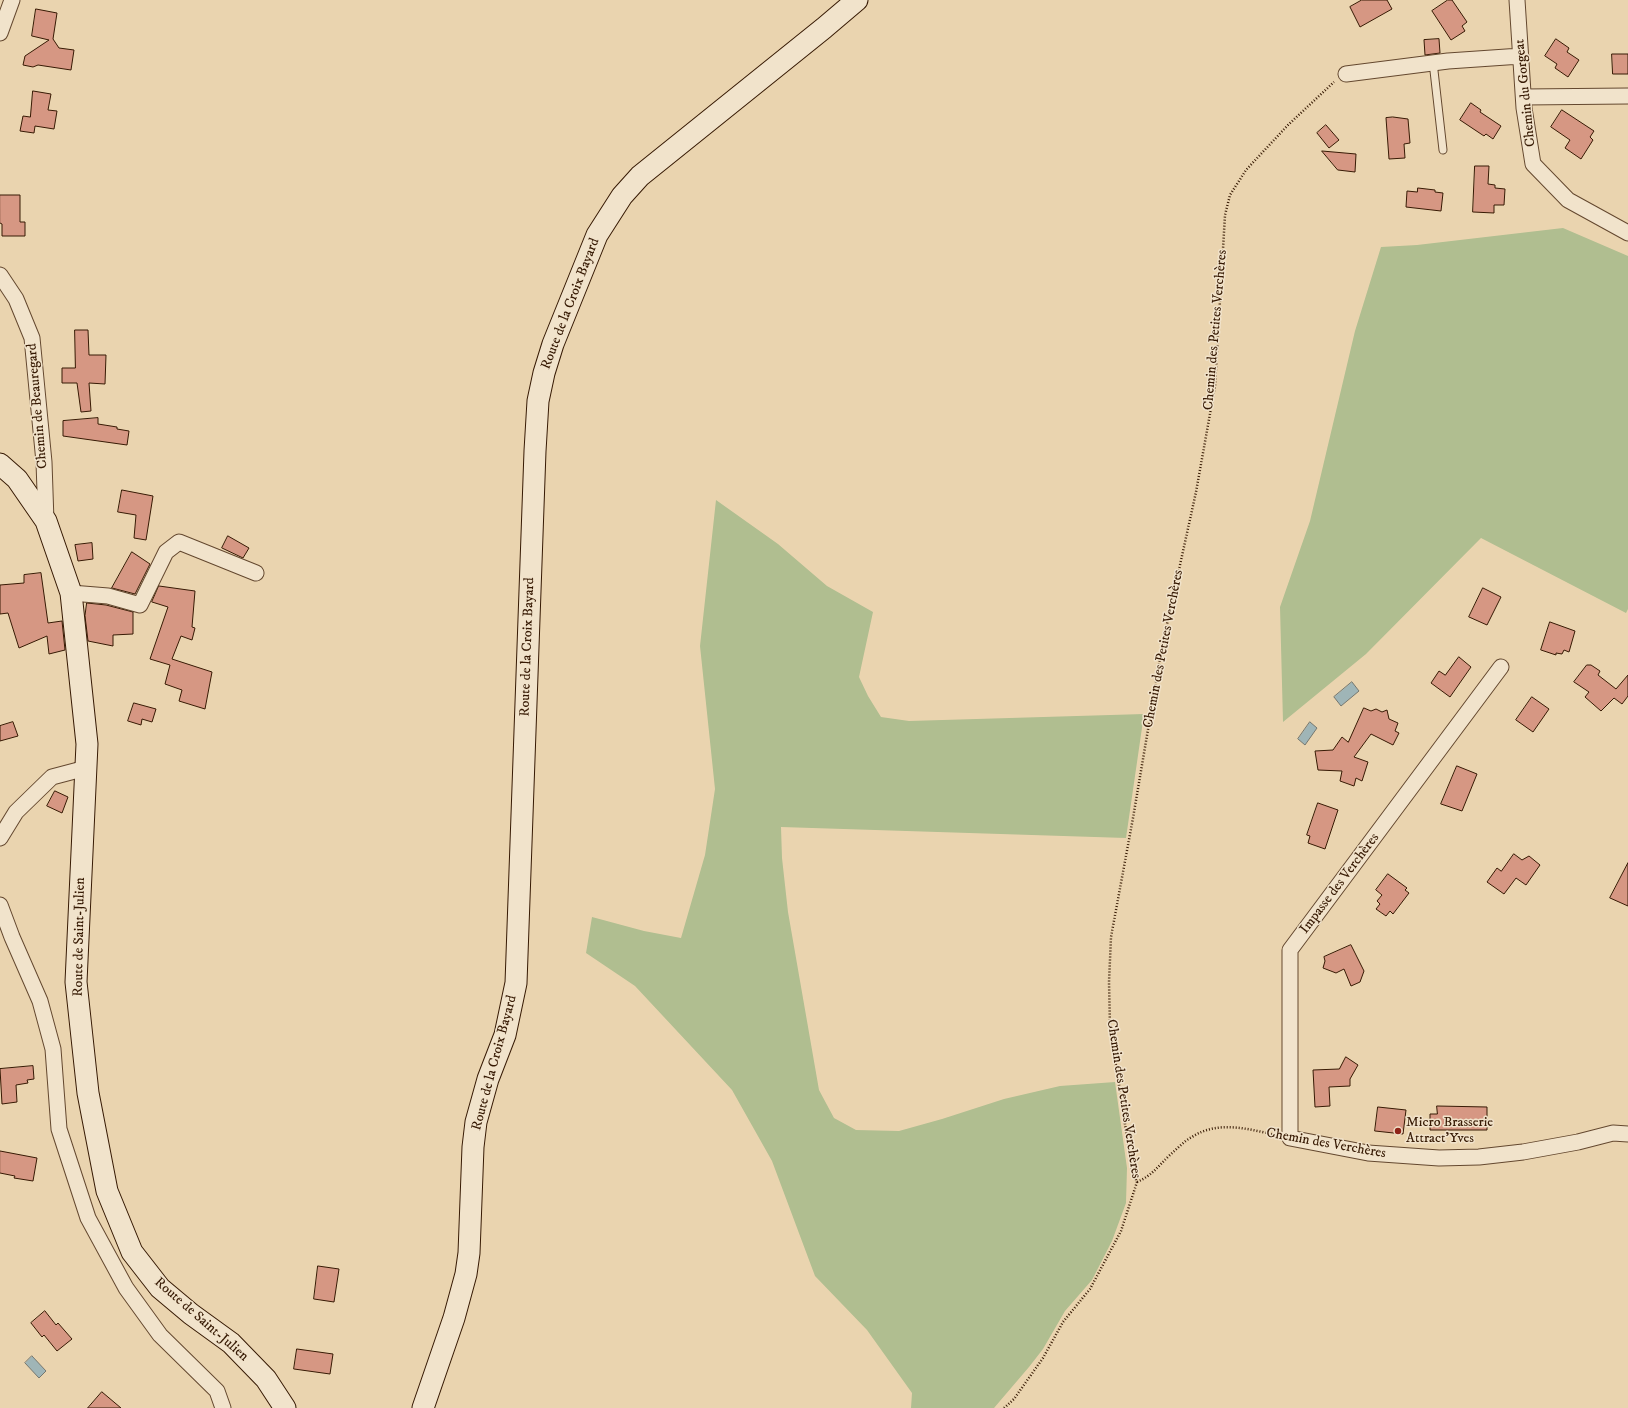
<!DOCTYPE html>
<html>
<head>
<meta charset="utf-8">
<style>
	body { margin:0 }
	canvas { display:block; background:#ead4af }
</style>
</head>
<body>
<canvas width="1628" height="1408"></canvas>
<script>
const ctx = document.querySelector('canvas').getContext('2d');
ctx.lineJoin = 'round';
function paint(path, color) { ctx.fillStyle = color; ctx.fill(path, 'evenodd'); }
function strokePath(path, color, width, dash) { ctx.strokeStyle = color; ctx.lineWidth = width; ctx.lineCap = dash ? 'butt' : 'round'; ctx.setLineDash(dash || []); ctx.stroke(path); }
function label(font, color, halo, rows, align = 'center') {
  ctx.font = font + ' "IM FELL DW Pica",serif'; ctx.lineWidth = 3; ctx.setLineDash([]); ctx.textBaseline = 'middle'; ctx.strokeStyle = halo; ctx.fillStyle = color; for (const [text, x, y, turn = 0] of rows) {
    ctx.save(); ctx.translate(x, y); ctx.rotate((+turn || 0) * Math.PI / 180); ctx.textAlign = isNaN(turn) ? turn : align; if (halo) ctx.strokeText(text, 0, 0); ctx.fillText(text, 0, 0); ctx.restore();
  }
}
paint(new Path2D(`
	M1563,228L1628,256V609L1626,613L1481,538L1366,654L1283,722L1280,607L1310,521L1355,331L1381,247L1417,245Z
	M716,500L778,544L827,586L873,612L859,677L868,696L881,717L909,721L1144,714L1126,838L781,827L782,858L788,912L819,1090L834,1118L856,1130L899,1131L942,1119L1004,1099L1060,1086L1115,1082L1127,1168L1126,1203L1112,1241L1092,1280L1065,1311L1043,1349L1029,1367L994,1408H911L912,1393L867,1330L815,1276L772,1161L732,1090L635,986L586,953L592,917L644,931L681,938L705,855L715,789L700,646Z`), '#b0be90');
const water = new Path2D(`
	M1352,682L1359,691L1341,706L1334,697Z
	M1310,722L1317,728L1305,745L1298,739Z
	M32,1356L46,1371L39,1378L25,1363Z`);
paint(water, '#9fb5b7');
strokePath(water, '#75776f', 1);
const building = new Path2D(`
	M1362,0H1387L1392,9L1360,27L1350,7Z
	M1448,0H1452L1467,22L1462,26L1465,31L1451,40L1432,11Z
	M36,9L57,13L53,39L59,48L74,50L71,70L38,65L33,67L23,65L25,56L49,40L32,36Z
	M1439,39L1440,53L1425,55L1424,40Z
	M1556,39L1569,48L1567,52L1579,60L1568,77L1555,68L1557,64L1545,56Z
	M1612,54H1628V74H1613Z
	M33,91L51,94L48,110L57,111L54,129L35,126L34,133L20,131L23,116L30,117Z
	M1471,103L1481,110L1480,112L1501,126L1493,139L1486,134L1484,136L1460,120Z
	M1562,110L1594,131L1590,137L1593,140L1581,159L1565,148L1570,140L1551,127Z
	M1393,117L1408,119L1410,143L1404,144L1405,158L1389,159L1386,118Z
	M1326,125L1339,140L1329,148L1317,133Z
	M1322,151L1356,154L1355,172L1338,170Z
	M1475,166H1489L1488,184L1495,185V188L1505,189L1504,205H1494V213L1473,212Z
	M1418,188L1435,190V192L1443,193L1441,211L1406,207L1407,191L1417,192Z
	M0,195H20V222H25V236H2V224L0,223Z
	M75,330H88L89,355H106L105,384L89,383L91,411L81,412L77,383H62V368H75Z
	M98,418V424L117,427V429L129,431L127,445L63,436V421Z
	M122,490L153,496L146,540L134,538L136,515L118,512Z
	M228,536L249,548L243,558L222,548Z
	M92,543L93,559L78,561L75,545Z
	M132,552L150,564L135,594L112,588Z
	M41,573L48,623L62,621L65,650L49,654L47,636L19,648L8,613L0,614V585L24,583V575Z
	M159,586L195,591L192,627L195,628L192,640L181,636L172,659L212,672L205,709L179,701L182,690L165,684L170,665L150,659L168,607L152,602Z
	M1483,588L1501,597L1487,625L1469,617Z
	M87,603L106,605L133,612V634L113,635V646L88,641L85,616Z
	M1550,622L1575,631L1569,652L1564,650L1562,654L1556,653V655L1541,650Z
	M1459,657L1471,667L1450,697L1431,683L1439,671L1445,675Z
	M1587,665H1591L1600,671L1598,675L1616,689L1628,675V696L1622,704L1614,698L1601,711L1585,697L1589,692L1574,682Z
	M1532,697L1549,709L1533,732L1516,720Z
	M134,703L156,709L152,722L142,719L141,725L128,721Z
	M1364,708L1371,711L1376,709L1382,712L1387,710L1389,719L1398,723L1395,731L1399,733L1393,745L1371,734L1354,757L1368,762L1362,781L1356,778L1354,786L1340,781L1342,771L1318,770L1315,751L1333,750L1342,737L1348,742Z
	M13,722L18,736L0,741V726Z
	M1457,766L1477,774L1462,811L1441,804Z
	M55,791L68,797L62,813L47,806Z
	M1318,803L1338,810L1325,849L1308,843L1310,836L1307,835Z
	M1514,854L1522,860L1529,856L1540,865L1526,885L1516,878L1504,894L1487,882L1497,868L1501,871Z
	M1628,863V906L1610,898Z
	M1388,874L1407,888L1405,890L1409,893L1393,914L1390,911L1386,916L1376,909L1380,904L1377,901L1382,895L1376,890Z
	M1351,945L1364,971L1360,982L1351,986L1344,969L1336,973L1323,968L1325,961L1324,957Z
	M1346,1057L1358,1065L1350,1079V1086L1329,1087L1330,1106L1315,1107L1313,1070L1339,1069Z
	M33,1066L34,1079L27,1080L28,1083L16,1085L17,1102L2,1104L0,1069Z
	M1437,1106L1487,1107V1130H1430V1114H1437Z
	M1378,1107L1406,1110L1403,1134L1375,1131Z
	M0,1151L37,1158L33,1181L14,1178L15,1176L0,1173Z
	M318,1266L339,1269L334,1302L314,1299Z
	M45,1311L56,1325L58,1323L72,1339L57,1351L44,1335L42,1337L31,1323Z
	M297,1349L333,1354L330,1374L294,1369Z
	M102,1392L121,1408H88Z`);
paint(building, '#d69783');
strokePath(building, '#371a04', 1);
const service = new Path2D(`
	M1433,62L1443,150`);
const minor = new Path2D(`
	M1517,0L1524,108L1533,164L1568,200L1628,233
	M0,33L12,0
	M1346,74L1448,61L1521,56
	M1524,97L1628,96
	M0,275L16,299L32,338L44,462L46,521
	M71,593L108,596L140,605L166,552L179,542L256,573
	M1501,667L1290,950V1138L1368,1153L1439,1158L1479,1157L1523,1152L1578,1142L1613,1133L1628,1134
	M0,838L16,812L52,777L86,768
	M0,905L12,937L40,1001L53,1049L59,1129L88,1218L126,1288L160,1335L217,1391L223,1408`);
const secondary = new Path2D(`
	M0,464L17,479L46,521L71,593L87,744L76,982L88,1093L107,1191L132,1252L160,1288L191,1314L231,1343L266,1379L285,1408
	M423,1408L454,1318L466,1274L469,1253L473,1147L476,1122L488,1079L505,1035L516,983L535,451L538,401L544,373L553,344L597,235L622,196L640,176L824,28L857,0`);
strokePath(service, '#64482f', 9);
strokePath(minor, '#64482f', 17);
strokePath(secondary, '#371a04', 23);
strokePath(new Path2D(`
	M1137,1182C1153,1175 1158,1166 1170,1155C1177,1149 1184,1141 1192,1137C1218,1120 1248,1129 1276,1135
	M1004,1408L1014,1399L1043,1358L1063,1322L1090,1289L1121,1231L1137,1182L1132,1170L1110,1026L1109,982L1111,937L1133,818L1162,647L1196,492L1215,386L1225,215L1230,195L1246,170L1288,125L1334,82`), '#371a04', 2.5, [1, 2]);
strokePath(service, '#f1e3cb', 7);
strokePath(minor, '#f1e3cb', 15);
strokePath(secondary, '#f1e3cb', 21);
for (const [x, y, r, color] of [
	[1398,1131,4,"#8f2418"]
]) { const dot = new Path2D(); dot.arc(x, y, r, 0, 2 * Math.PI); ctx.fillStyle = color; ctx.fill(dot); strokePath(dot, '#f1e3cb', 1.5); }
label('14px', '#371a04', '#f1e3cb', [
	["Chemin du Gorgeat",1526,93,-96],
	["Route de la Croix Bayard",571,304,-69],
	["Chemin des Petites Verchères",1216,330,-85],
	["Chemin de Beauregard",38,406,-95],
	["Route de la Croix Bayard",528,647,-88],
	["Chemin des Petites Verchères",1164,649,-79],
	["Impasse des Verchères",1340,884,-53],
	["Route de Saint-Julien",80,937,-89],
	["Route de la Croix Bayard",495,1063,-75],
	["Chemin des Petites Verchères",1123,1099,81],
	["Chemin des Verchères",1326,1144,10],
	["Route de Saint-Julien",201,1320,41]
]);
label('14px', '#371a04', '#f1e3cb', [
	["Micro Brasserie",1406,1123],
	["Attract'Yves",1406,1139]
], 'left');
</script>
</body>
</html>
